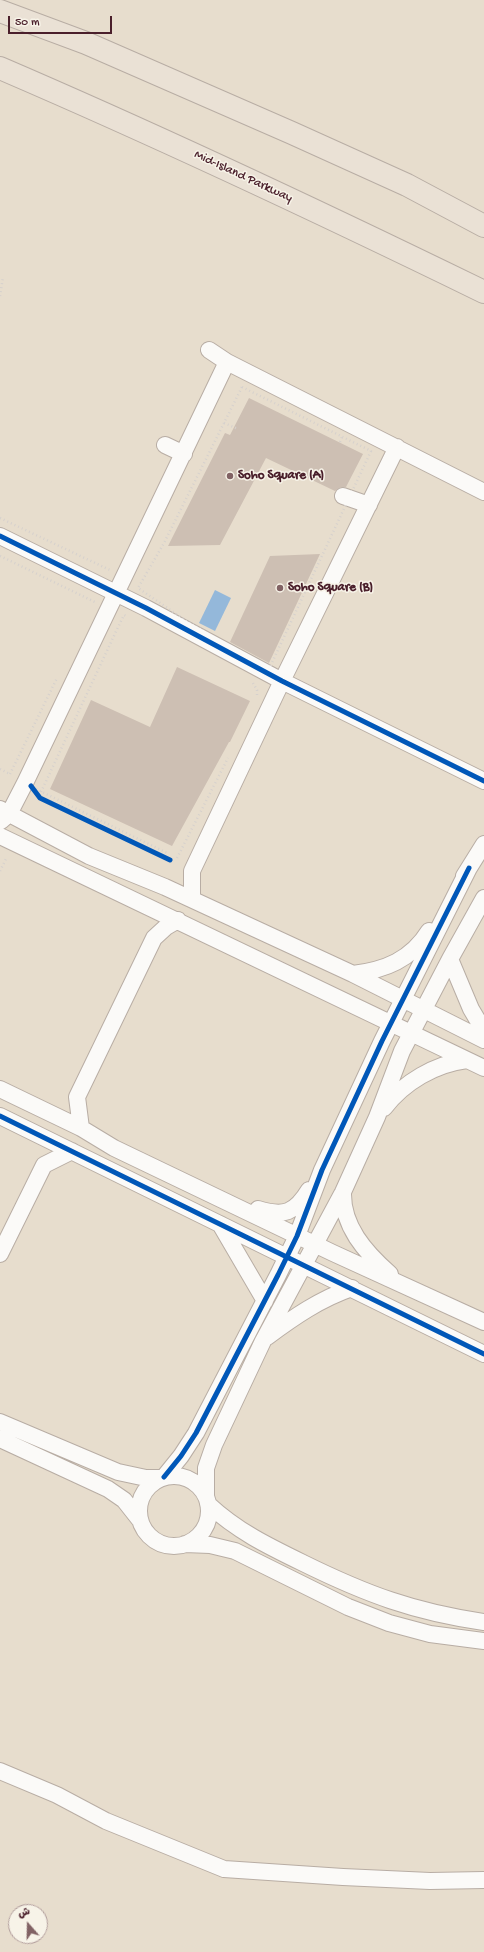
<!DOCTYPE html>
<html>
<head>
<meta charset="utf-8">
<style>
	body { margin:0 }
	#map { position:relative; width:484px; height:1952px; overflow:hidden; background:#e7ddcd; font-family:"Gochi Hand","Playpen Sans Arabic",sans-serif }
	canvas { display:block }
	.north { position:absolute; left:8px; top:1904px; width:40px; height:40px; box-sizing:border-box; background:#f7f3e8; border:1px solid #b29e9c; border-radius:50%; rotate:340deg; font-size:11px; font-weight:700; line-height:16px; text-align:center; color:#4a1f2b }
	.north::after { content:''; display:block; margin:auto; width:14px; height:18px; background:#816264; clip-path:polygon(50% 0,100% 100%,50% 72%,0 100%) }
	.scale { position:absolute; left:8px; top:16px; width:104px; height:18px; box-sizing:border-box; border:2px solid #4a1f2b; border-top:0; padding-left:5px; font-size:12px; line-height:14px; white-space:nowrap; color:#4a1f2b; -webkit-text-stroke:3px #f7f3e8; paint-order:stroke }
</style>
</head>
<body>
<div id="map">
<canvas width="484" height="1952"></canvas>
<div class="north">ش</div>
<div class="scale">50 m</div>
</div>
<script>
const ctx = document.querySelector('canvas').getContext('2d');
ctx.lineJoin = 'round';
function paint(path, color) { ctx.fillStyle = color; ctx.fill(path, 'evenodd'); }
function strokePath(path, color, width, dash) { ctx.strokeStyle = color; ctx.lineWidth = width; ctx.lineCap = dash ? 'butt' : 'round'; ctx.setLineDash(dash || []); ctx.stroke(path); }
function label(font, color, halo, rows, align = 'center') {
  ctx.font = font + ' "Gochi Hand",sans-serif'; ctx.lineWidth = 3; ctx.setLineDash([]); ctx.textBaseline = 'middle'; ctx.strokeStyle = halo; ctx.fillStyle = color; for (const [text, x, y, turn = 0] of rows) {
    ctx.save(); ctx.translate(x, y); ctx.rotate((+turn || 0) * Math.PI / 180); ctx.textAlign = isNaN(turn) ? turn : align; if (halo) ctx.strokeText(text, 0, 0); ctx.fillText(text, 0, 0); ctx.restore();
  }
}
paint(new Path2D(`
	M215,590L231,598L215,631L199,623Z`), '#94b8da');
paint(new Path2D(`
	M249,398L363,454L346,487H341L335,491L266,458L220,545L168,546L225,433L230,435Z
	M320,554L269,663L230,642L270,556Z
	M177,667L250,701L230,742H229L172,846L50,789L91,700L150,727Z`), '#cdbfb3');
const minor = new Path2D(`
	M209,350L227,362L484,492
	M165,445L184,454
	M343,496L369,505
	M0,536L146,608L282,681L484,781
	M0,809L89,856L165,887L353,974L484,1040
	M1,821L9,814L25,783L227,362
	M0,836L484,1068
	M464,876L484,844
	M192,899V871L282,681L397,447
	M450,959L471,1009L484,1031
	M353,974C385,970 411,960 429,931
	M0,1089L81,1128L114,1148L333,1253L484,1322
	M384,1108C404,1082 435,1064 467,1060
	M0,1116L484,1354
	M81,1128L77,1097L154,938L166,927L178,920
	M343,1192C342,1226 365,1252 390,1274
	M258,1209C284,1217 295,1213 309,1190
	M220,1224L265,1301
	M0,1254L44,1165L72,1151
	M267,1337C294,1317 320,1299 352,1288
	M0,1422L118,1472L146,1478H161
	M0,1439L108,1489L124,1500L139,1519
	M139 1511a35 35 0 1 1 70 0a35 35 0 1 1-70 0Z
	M164,1477L181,1456L196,1433L278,1275L297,1236L322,1170L382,1041L469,868
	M206,1496V1468L214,1445L263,1341L343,1192L377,1117L402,1051L450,959L484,898
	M208,1504C237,1531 268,1546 303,1563C366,1594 414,1612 484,1622
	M185,1544L210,1545L235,1551L348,1607L389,1623L430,1634L484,1641
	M0,1771L57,1795L106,1821L224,1869L343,1877L430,1881L484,1880`);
const highway = new Path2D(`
	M0,11L86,43L292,133L407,185L484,226
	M0,68C163,138 324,214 484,292`);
strokePath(minor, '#b8ada4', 18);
strokePath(highway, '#b8ada4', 24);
strokePath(new Path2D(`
	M0,296L3,277
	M242,387L371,451L269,669L188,622L138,588L164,543Z
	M224,423L238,429
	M340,442L342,437
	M0,518L110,570
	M0,556L95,602L94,603
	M253,683L257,690V698
	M0,769L10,774
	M10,774L57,678
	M36,789L167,853
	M41,792L120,623L124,615L126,616
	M177,858L228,758
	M0,871L7,857`), '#d6d1cd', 2.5, [1, 3]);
strokePath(minor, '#fbfaf8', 16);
strokePath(highway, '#eae1d5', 22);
strokePath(new Path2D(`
	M0,536L146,608L282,681L484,781
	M31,786L40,798L170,860
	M0,1116L484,1354
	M164,1477L181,1456L196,1433L278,1275L297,1236L322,1170L382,1041L469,868`), '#0057b8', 5);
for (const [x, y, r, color] of [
	[230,476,4,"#816264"],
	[280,588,4,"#816264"]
]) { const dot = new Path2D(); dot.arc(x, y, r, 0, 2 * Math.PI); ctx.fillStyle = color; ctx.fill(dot); strokePath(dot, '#f7f3e8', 1.5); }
label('13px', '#4a1f2b', '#f7f3e8', [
	["Mid-Island Parkway",243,177,25]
]);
label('bold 13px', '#4a1f2b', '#f7f3e8', [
	["Soho Square (A)",238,476],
	["Soho Square (B)",288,588]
], 'left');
</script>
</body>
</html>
